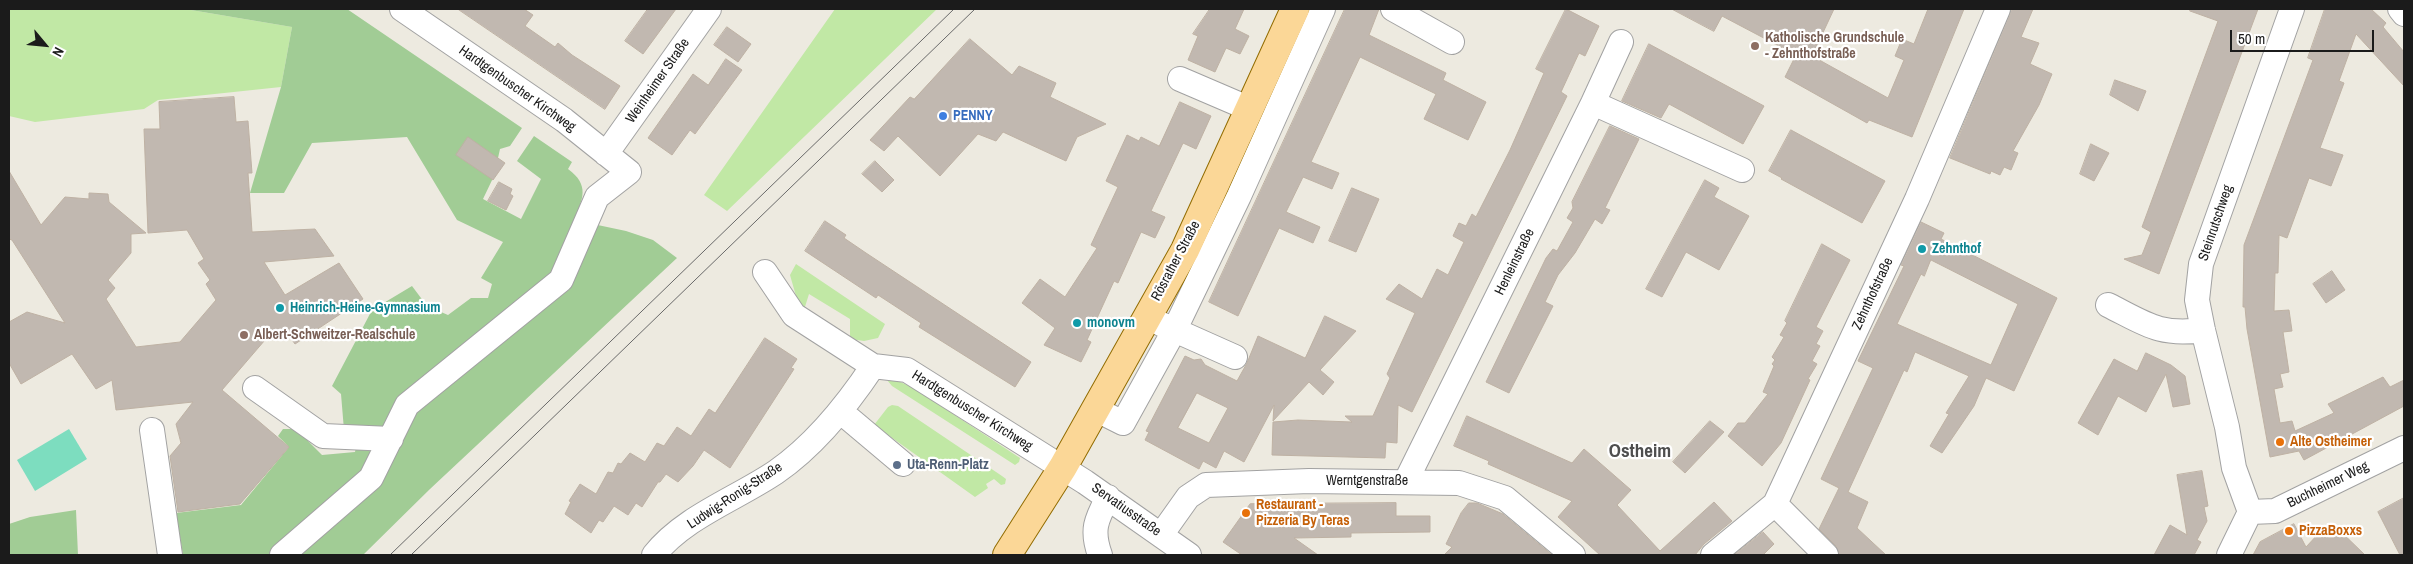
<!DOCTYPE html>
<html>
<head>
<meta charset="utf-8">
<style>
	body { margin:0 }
	#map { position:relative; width:2413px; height:564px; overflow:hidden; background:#edeae0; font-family:"Archivo Narrow",sans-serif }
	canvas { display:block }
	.frame { position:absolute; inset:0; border:10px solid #1b1b1b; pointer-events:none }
	.north { position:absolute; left:20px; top:20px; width:50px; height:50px; -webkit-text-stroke:4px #fff; paint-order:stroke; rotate:118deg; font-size:14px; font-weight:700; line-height:20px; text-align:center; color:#1b1b1b }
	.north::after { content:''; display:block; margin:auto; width:18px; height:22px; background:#1b1b1b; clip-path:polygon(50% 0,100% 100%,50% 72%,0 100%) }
	.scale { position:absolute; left:2230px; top:30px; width:144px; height:22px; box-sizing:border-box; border:2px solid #1b1b1b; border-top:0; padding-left:6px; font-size:15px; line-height:18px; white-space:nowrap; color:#1b1b1b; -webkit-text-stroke:4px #fff; paint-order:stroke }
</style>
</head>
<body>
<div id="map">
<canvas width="2413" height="564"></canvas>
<div class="frame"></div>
<div class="north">N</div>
<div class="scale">50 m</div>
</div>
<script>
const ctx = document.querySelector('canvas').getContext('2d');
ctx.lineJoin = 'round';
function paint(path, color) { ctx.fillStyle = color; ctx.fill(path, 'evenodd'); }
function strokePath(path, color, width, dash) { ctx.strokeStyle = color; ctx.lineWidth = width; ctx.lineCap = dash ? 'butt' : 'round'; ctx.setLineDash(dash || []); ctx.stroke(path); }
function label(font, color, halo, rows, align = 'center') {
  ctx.font = font + ' "Archivo Narrow",sans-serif'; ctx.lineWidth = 4.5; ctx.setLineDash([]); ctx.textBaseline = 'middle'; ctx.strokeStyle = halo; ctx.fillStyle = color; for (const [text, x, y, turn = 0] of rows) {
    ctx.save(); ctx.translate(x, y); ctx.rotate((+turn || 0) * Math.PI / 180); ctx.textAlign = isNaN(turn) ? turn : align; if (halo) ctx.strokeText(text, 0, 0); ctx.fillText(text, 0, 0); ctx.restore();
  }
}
paint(new Path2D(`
	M9,9H185L292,27L281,87L158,100L144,109L35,122L9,116Z
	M835,9H937L727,211L704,195Z
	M796,264L885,324L878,338L864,341L850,339V319L809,294L804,310L796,296L790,275Z
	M893,379L912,387L1020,458L1019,462L1015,465L892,386L887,380Z
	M892,405L898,406L1002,476L1006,479L1005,484L1001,485L994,479L986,484L988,488L975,497L874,425L888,407Z`), '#c1e8a5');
paint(new Path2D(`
	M185,9H347L522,128L510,146L500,149L494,176L483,199L521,219L541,179L517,161L534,136L572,162L568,169C590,185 583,199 574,220L626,231L653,240L677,258L430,489L363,555H183L176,513L241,505L289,447L278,436L283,429H296L322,455L355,452L356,447L344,430L341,394L332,386L372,310L412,286L427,306L448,315L471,298H488L492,284L481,278L503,242L457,220L407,137L312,143L284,193H250L281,87L292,27Z
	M76,510L78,555H9V524L30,517Z`), '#a1cc95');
paint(new Path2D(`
	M69,429L87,459L35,491L17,460Z`), '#7dddbf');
const building = new Path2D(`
	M458,9H524L533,15L525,26L555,47L558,43L572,55L620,86L605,109Z
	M648,9H676L643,54L625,41Z
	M1210,9H1244L1235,29L1249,36L1240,54L1226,48L1215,72L1188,60L1198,36L1193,34Z
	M1345,9H1379L1369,35L1446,73L1443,80L1486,102L1468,140L1424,119L1436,94L1360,57L1311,162L1339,173L1332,189L1303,177L1286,212L1320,227L1313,243L1279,228L1238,316L1209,302Z
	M1566,9L1599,26L1585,56L1579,53L1561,92L1567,96L1412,412L1398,405L1397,443L1386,442L1385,458L1272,455L1273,422L1298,420L1352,422L1345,416H1373L1390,378L1387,374L1415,313L1386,299L1399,284L1422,299L1437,269L1448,275L1464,242L1453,236L1459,223L1466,226L1472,214L1476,217L1510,150L1544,73L1536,69Z
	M1672,9H1834L1812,56L1888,98L1904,60L1895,56L1902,39L1914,44L1928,9H1964L1912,137L1869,120L1867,123L1785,77L1796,55L1722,16L1714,31Z
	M2012,9H2033L2021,37L2039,43L2030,64L2052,74L2039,105L2013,151L2018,153L2011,170L2004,167L2000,175L1991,171L1990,174L1950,158Z
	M2191,9H2258L2159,274L2124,259L2142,255L2151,232L2142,227L2218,21L2190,11Z
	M2325,9H2371L2386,23L2383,27L2404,52V86L2356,34L2339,81L2344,83L2320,148L2343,155L2331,186L2309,178L2287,238L2279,235L2278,273H2275L2274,311L2289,310L2292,331L2283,332L2289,372L2280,374L2283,387L2274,389L2280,423L2292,421L2295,431L2334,413L2328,404L2383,377L2390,387L2404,380V406L2304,460L2299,451L2270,457L2247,329L2245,307H2243L2244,245L2313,60L2308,58Z
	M727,27L751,44L738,62L714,45Z
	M970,39L1012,75L1019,66L1056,83L1050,97L1106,124L1077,137L1066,161L1003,132L996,141L978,134L940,176L898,136L884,151L870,140L910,97L914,99Z
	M1649,44L1764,106L1743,144L1669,104L1661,118L1622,101Z
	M726,59L742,70L695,134L690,130L672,155L648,138L693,74L708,85Z
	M2115,80L2146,91L2138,111L2110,95Z
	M234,97L236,122L248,121L252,173H248L252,232L315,229L334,256L264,262L285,295L339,263L363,299L295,344L286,331L271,333L222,390L289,447L240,504L178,512L170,456L181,443L176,424L193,402L116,410L112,380L96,389L72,354L21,384L9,363V322L27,312L65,323L12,240L9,239V171L41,225L65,197L89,199V193L108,194L109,202L146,233L131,234V253L108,280L115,288L106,299L136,347L180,342L216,300L206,284L210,280L198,263L204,259L187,230L148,233L144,129H160L159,102Z
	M1180,102L1211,116L1196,149L1183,143L1151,211L1165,217L1155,238L1141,232L1118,283L1114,281L1087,340L1091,342L1081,362L1044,345L1055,328L1022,303L1040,279L1065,297L1097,248L1091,245L1118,187L1106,181L1127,135L1139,141L1141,137L1159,146Z
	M1610,126L1639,139L1605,208L1610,210L1602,224L1595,219L1575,253L1558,275L1545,302L1553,306L1509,393L1486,382L1546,258L1553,249L1557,251L1573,222L1567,218L1573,208L1572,202Z
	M1791,130L1885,181L1862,223L1781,179L1782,178L1769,171Z
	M468,137L505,163L493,180L456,155Z
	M2091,144L2109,153L2094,181L2080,174Z
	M875,161L894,180L882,192L862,174Z
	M1705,180L1719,188L1714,197L1749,216L1719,270L1686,252L1662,297L1646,289Z
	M499,182L512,189L510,194L513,196L506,210L488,201Z
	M1352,188L1379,199L1356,252L1329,241Z
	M825,221L846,235L844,238L866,253L1031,362L1015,387L919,327L921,323L878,295L876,298L805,251Z
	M1921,222L1944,233L1941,239L2057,298L2014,391L1986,378L1974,406L1942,453L1930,446L1949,414L1946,413L1969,376L1915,352L1907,372L1904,370L1848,492L1868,502L1857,528L1886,555H1839L1836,546L1819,529L1839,488L1821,479L1873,368L1858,361L1904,266L1901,265ZM1931,260L2018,304L1991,365L1897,324L1921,274L1924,276Z
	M1822,244L1850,260L1816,327L1823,331L1816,344L1820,346L1812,361L1817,364L1808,379L1810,380L1781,443L1762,466L1728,436L1738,423H1745L1768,394L1763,392L1774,366L1772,364L1775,360L1772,357L1784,337L1780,335L1787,323L1785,321Z
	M2332,271L2345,290L2326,303L2313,284Z
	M1325,316L1356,331L1320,370L1334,382L1323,395L1309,382L1273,421L1274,405L1244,462L1224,451L1216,468L1203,461L1199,469L1145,440L1149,432L1146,431L1185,356L1194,360L1201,359L1205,365L1237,381L1247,363L1258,336L1305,358ZM1197,393L1228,408L1209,443L1178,428Z
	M765,338L797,359L791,368L794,369L730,468L704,450L693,466L678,482L666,474L660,482H658L642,507L636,503L628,515L614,506L603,522L599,520L591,533L565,514L571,502L569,501L580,484L596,494L608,472L613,473L618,463L621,464L630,453L645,462L657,443L664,446L677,427L691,436L709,409L715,413Z
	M2146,353L2171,365L2185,376L2190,404L2173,407L2166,374L2146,412L2118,396L2098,435L2078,423L2114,359L2137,371Z
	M1467,416L1572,463L1584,449L1631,490L1617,505L1660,551L1714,502L1732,521L1704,544L1695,555H1600L1558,517L1572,501L1488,464L1489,461L1454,446Z
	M1710,421L1724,432L1685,473L1673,462Z
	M2202,471L2208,506L2204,507L2207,521L2197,540L2201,542L2194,555H2154L2170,525L2187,535L2177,475Z
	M2404,498V555H2400L2378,512Z
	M1396,503V516H1430V532L1351,533V537L1294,538L1318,555H1242L1223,542L1250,504Z
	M1469,503H1477L1503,514L1552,555H1444L1452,547L1446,544L1461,513Z
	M2294,524L2306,547L2320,532L2323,534L2333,524L2365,555H2253L2260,542Z
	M1763,532L1774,544L1763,555H1734Z`);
paint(building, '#c1b8b0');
strokePath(building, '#beb1a3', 1);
const minor = new Path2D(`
	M1393,9L1452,42
	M2400,9L2404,14
	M1180,79L1250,109
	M1593,103L1742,170
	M606,154L709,9
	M765,272L794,315L873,366L907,370L1085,482L1189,555
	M2108,305C2146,324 2159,336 2203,330
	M1161,324L1235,357
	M255,388L323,436L391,439
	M1095,409L1123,423L1175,329L1239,196L1323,9
	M840,411L903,464
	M152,430L170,555
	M1406,481L1593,103L1621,42
	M1775,504L1826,555
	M2250,512L2275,511L2404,448
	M1161,535L1188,497L1206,485L1309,481L1459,483L1505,498L1573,555
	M282,555L371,478L407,405L561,280L597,197L629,172L564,120L402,9
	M654,555C684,517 736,499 776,472C815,445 847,405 873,366
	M1100,555C1091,530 1096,520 1108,497
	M1713,555L1775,504L1917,199L1998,9
	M2229,555L2250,512L2234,468L2227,427L2203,330L2197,300L2201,264L2292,9`);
const major = new Path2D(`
	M1007,555L1063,467L1185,250L1295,9`);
strokePath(minor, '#a2a2a2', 26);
strokePath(major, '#926c00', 30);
strokePath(minor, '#fff', 24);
strokePath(major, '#fbd797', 28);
strokePath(new Path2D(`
	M390,555L954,9
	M411,555L975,9`), '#696969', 1);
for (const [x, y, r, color] of [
	[1755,46,5,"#8d6e63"],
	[943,116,5,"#3f7fe0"],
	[1922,249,5,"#0f9aa8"],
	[280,308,5,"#0f9aa8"],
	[1077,323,5,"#0f9aa8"],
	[244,335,5,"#8d6e63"],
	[2280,442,5,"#e8710a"],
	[897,465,5,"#5c6f8a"],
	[1246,513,5,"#e8710a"],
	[2289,531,5,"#e8710a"]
]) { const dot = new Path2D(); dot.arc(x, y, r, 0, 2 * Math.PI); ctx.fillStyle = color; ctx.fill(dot); strokePath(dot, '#fff', 2); }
label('bold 14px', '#785e54', '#fff', [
	["Katholische Grundschule",1765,38],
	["- Zehnthofstraße",1765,54],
	["Albert-Schweitzer-Realschule",254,335]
], 'left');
label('14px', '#1b1b1b', '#fff', [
	["Weinheimer Straße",658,81,-55],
	["Hardtgenbuscher Kirchweg",517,89,35],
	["Steinrutschweg",2216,223,-71],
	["Rösrather Straße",1176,261,-62],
	["Henleinstraße",1515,262,-64],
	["Zehnthofstraße",1873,294,-65],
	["Hardtgenbuscher Kirchweg",972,411,32],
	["Werntgenstraße",1367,481],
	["Buchheimer Weg",2328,485,-26],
	["Ludwig-Ronig-Straße",735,496,-33],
	["Servatiusstraße",1126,510,35]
]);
label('bold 14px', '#366cbe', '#fff', [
	["PENNY",953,116]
], 'left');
label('bold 14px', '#0d838f', '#fff', [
	["Zehnthof",1932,249],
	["Heinrich-Heine-Gymnasium",290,308],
	["monovm",1087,323]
], 'left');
label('bold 14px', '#c56008', '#fff', [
	["Alte Ostheimer",2290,442],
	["Restaurant -",1256,505],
	["Pizzeria By Teras",1256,521],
	["PizzaBoxxs",2299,531]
], 'left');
label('bold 14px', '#4e5e75', '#fff', [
	["Uta-Renn-Platz",907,465]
], 'left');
label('bold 19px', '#4e4e4e', '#fff', [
	["Ostheim",1640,452]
]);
</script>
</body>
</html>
